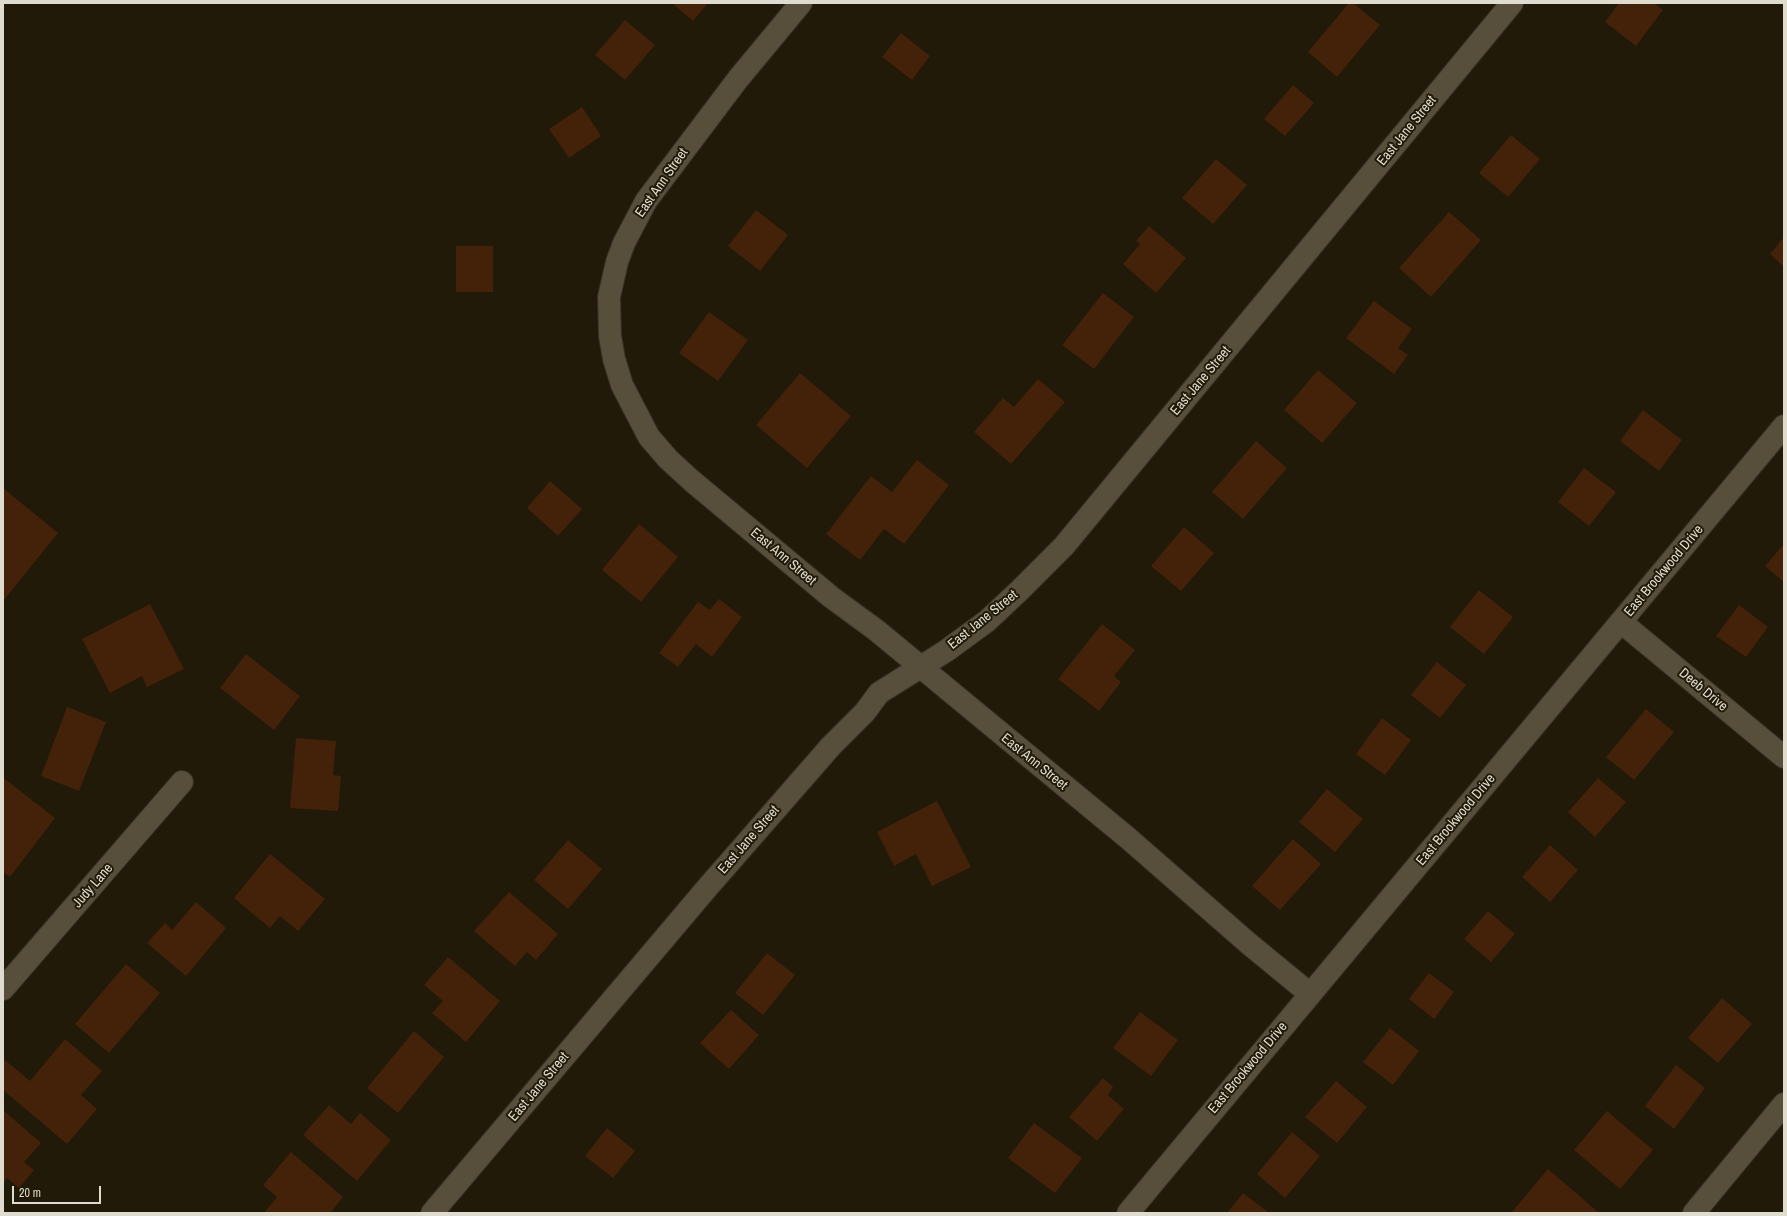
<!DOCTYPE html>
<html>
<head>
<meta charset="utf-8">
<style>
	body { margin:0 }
	#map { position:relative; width:1787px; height:1216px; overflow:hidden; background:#211a08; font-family:"Archivo Narrow",sans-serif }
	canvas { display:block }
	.frame { position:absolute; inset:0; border:4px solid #dfdbcf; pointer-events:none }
	.scale { position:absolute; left:12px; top:1186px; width:89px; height:18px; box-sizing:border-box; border:2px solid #dfdbcf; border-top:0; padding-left:5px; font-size:12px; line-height:14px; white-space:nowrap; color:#dfdbcf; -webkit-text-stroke:3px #211a08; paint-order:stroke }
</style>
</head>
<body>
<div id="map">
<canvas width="1787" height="1216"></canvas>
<div class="frame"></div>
<div class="scale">20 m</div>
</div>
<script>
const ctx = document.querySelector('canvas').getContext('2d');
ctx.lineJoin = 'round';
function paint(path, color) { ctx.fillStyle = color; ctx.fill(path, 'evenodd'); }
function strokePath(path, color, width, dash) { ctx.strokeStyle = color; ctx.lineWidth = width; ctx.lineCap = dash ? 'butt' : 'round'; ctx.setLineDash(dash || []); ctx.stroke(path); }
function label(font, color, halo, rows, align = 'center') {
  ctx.font = font + ' "Archivo Narrow",sans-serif'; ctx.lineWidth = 4; ctx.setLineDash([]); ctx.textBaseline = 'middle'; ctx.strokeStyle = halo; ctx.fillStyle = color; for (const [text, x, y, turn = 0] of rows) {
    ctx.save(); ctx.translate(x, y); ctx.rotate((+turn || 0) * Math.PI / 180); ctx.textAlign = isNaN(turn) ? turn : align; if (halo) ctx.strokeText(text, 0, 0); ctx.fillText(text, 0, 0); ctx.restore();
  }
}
paint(new Path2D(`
	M672,3H708L693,21Z
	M1349,3H1353L1380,25L1337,77L1308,52Z
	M1619,3H1654L1663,10L1636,46L1605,22Z
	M625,20L655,45L625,80L595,55Z
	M901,33L930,56L912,80L882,57Z
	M1293,85L1314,103L1285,136L1264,119Z
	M582,107L601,136L569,158L549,129Z
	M1511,135L1540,159L1508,197L1479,173Z
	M1216,159L1247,185L1213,224L1182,198Z
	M756,210L788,235L760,271L728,246Z
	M1449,212L1481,240L1431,297L1399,268Z
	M1149,226L1186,258L1156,293L1123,264L1140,244L1136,241Z
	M1784,237V267L1770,254Z
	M456,246H493V292H456Z
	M1103,293L1134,317L1094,369L1062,345Z
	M1374,301L1412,329L1398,348L1408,355L1394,374L1346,338Z
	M709,312L748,340L718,381L679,353Z
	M1318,370L1357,403L1322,443L1284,410Z
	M800,373L851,416L807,468L756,425Z
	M1038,379L1065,402L1011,464L974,432L1003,398L1014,407Z
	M1643,410L1682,440L1659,471L1620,441Z
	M1256,441L1287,468L1243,519L1212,492Z
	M917,460L949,485L904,544L884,529L860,560L826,534L871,476L892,492Z
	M1584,468L1616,492L1589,526L1558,502Z
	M550,481L582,509L558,536L527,508Z
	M3,488L58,533L3,601Z
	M639,524L678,557L641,602L602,570Z
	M1184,527L1214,553L1181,591L1151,566Z
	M1784,544V582L1765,566Z
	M1479,590L1513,617L1484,654L1450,627Z
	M719,599L742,617L712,657L696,644L678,667L659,653L698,602L710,610Z
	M150,604L184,669L147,687L142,676L110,693L82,639Z
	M1739,605L1768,627L1746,657L1716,636Z
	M1102,624L1135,650L1114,676L1121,682L1099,711L1058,679Z
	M246,654L300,696L274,730L220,688Z
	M1437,662L1466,685L1440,718L1411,695Z
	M67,707L106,722L79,791L41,776Z
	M1646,709L1674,732L1634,780L1606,757Z
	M1382,718L1411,740L1385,775L1356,754Z
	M296,738L336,741L333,775L341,776L338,811L290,808Z
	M1598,778L1626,802L1595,837L1568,812Z
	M5,779L55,818L10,877L3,872V825L4,823L3,821V781Z
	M1327,789L1363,819L1335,852L1299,822Z
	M937,801L971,867L932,886L916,854L894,866L877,832Z
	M1293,839L1321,864L1280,910L1252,886Z
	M568,840L602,869L568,909L534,880Z
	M1550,845L1578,870L1550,902L1522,877Z
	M270,854L325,899L298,931L280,916L270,928L234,898Z
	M509,892L558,934L536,960L527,952L515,966L474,931Z
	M196,902L226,928L186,976L147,943L165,923L172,930Z
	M1488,911L1515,934L1491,962L1464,939Z
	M767,953L795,975L763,1015L735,993Z
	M448,957L500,1001L466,1042L432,1013L443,1001L424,985Z
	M126,964L160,993L109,1053L75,1024Z
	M1429,973L1454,992L1434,1019L1409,999Z
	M1722,998L1752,1024L1718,1063L1688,1038Z
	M731,1010L759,1035L729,1069L700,1043Z
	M1140,1012L1178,1040L1151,1076L1113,1048Z
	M1390,1028L1419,1051L1393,1085L1363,1062Z
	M414,1031L444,1057L398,1113L367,1088Z
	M65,1039L102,1071L81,1095L97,1109L67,1144L3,1090V1063L5,1060L30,1081Z
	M1676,1065L1705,1088L1674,1129L1645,1106Z
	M1103,1078L1113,1087L1108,1095L1124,1109L1097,1141L1069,1117Z
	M1336,1081L1367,1107L1337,1143L1305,1117Z
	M329,1105L351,1124L360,1113L391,1140L357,1181L303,1135Z
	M3,1110L41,1143L24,1162L34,1170L19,1188L7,1178L3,1183Z
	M1607,1111L1653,1150L1620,1189L1574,1150Z
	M1034,1123L1082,1158L1055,1193L1008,1158Z
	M607,1128L635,1151L613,1178L585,1156Z
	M1292,1132L1320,1156L1285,1198L1257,1174Z
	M291,1152L343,1197L330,1213H264L277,1197L263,1185Z
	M1548,1169L1598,1212L1597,1213H1511Z
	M1243,1193L1269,1213H1227Z`), '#442109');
const minor = new Path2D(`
	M801,3L738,79L646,201L624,243L617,262L609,297L610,336L614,359L622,385L649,437L668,459L692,481L831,597L876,630L1129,839L1248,943L1310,994
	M1621,622L1784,757
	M3,989L182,782
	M432,1213L707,888L831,746L865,712L879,693L946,651L987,621L1019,591L1064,546L1512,3
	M1128,1213L1784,426`);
const tertiary = new Path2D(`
	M1694,1213L1784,1104`);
strokePath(minor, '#353029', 24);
strokePath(tertiary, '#353029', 24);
strokePath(minor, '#574f3b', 22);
strokePath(tertiary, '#574f3b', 22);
label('14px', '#dfdbcf', '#211a08', [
	["East Jane Street",1407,131,-51],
	["East Ann Street",662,183,-55],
	["East Jane Street",1201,381,-50],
	["East Ann Street",783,557,40],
	["East Brookwood Drive",1664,571,-50],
	["East Jane Street",983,620,-39],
	["Deeb Drive",1703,690,40],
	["East Ann Street",1034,762,39],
	["East Brookwood Drive",1456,820,-50],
	["East Jane Street",749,840,-49],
	["Judy Lane",93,886,-49],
	["East Brookwood Drive",1248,1068,-50],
	["East Jane Street",539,1087,-50]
]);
</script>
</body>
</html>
